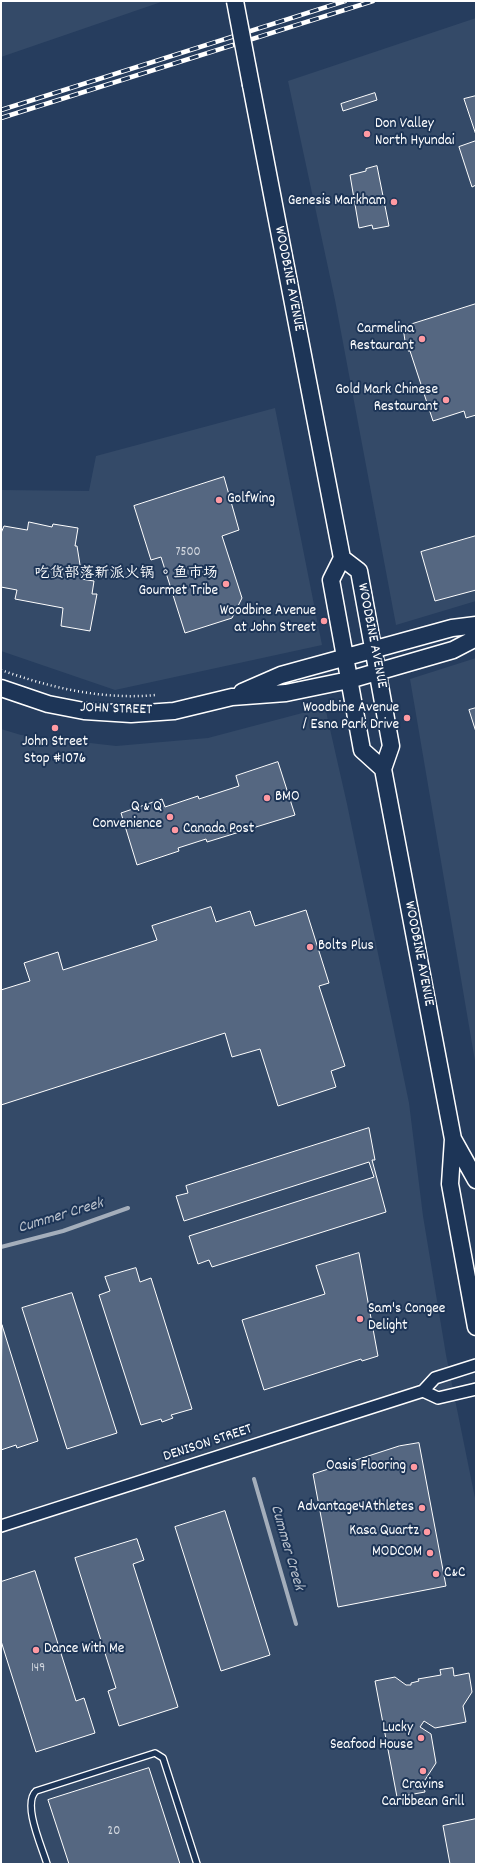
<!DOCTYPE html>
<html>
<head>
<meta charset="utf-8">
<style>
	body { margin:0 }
	#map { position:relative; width:477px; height:1865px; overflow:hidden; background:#263d5e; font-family:Dekko,sans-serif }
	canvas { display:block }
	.frame { position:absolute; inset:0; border:2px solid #fff; pointer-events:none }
</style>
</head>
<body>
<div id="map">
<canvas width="477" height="1865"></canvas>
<div class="frame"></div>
</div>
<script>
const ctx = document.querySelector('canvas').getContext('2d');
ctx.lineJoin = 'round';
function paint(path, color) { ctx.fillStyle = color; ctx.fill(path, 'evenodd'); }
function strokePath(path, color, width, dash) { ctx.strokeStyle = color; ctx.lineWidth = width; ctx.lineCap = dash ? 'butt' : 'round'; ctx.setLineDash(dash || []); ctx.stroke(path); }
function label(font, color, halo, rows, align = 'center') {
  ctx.font = font + ' Dekko,"LXGW WenKai TC",sans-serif'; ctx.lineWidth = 4; ctx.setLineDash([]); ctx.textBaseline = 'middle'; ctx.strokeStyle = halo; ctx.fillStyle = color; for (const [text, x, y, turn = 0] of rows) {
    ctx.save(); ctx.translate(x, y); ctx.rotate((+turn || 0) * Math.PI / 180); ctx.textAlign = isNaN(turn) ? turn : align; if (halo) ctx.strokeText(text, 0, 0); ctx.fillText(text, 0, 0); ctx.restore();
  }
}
paint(new Path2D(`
	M1,1H164L1,57Z
	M476,18V601L396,625L335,300L288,81Z
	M275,408L322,645L115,690L1,651V490L89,491L96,456Z
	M476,658V1067L410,679Z
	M325,707L347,804L409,1103L423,1216L446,1355L476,1503V1864H1V729L21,735L116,746L208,738Z`), '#344a68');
strokePath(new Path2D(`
	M1,1247L63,1231L128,1208
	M254,1479L296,1624`), '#a4aebb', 4);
const building = new Path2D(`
	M375,93L377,100L343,111L341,104Z
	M476,96V135L464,99Z
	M476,141V185L472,187L459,147Z
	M377,166L389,226L373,229L372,225L359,228L350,175L366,171V169Z
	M476,304V415L466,418L464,411L433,421L410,351H408L406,344L398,347L397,343L405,341L403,327Z
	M224,477L239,530L222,536L242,598L232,618L185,633L161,557L151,560L134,506Z
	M29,522L52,527L53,524L78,528L75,546H77L81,571V579L94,581L92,594H97L90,631L61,626L63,608L15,599L17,590L1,587V533L4,526L27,530Z
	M476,536V590L435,601L421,552Z
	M476,708V732L469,710Z
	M278,762L295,815L207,842L206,839L178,848L179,851L137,865L121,813L162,799L165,807L198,796L199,799L239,786L236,776Z
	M211,907L216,922L250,911L255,926L306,910L329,983L319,986L345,1066L331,1071L336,1087L278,1106L260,1049L232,1057L225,1033L1,1105V990L30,981L24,963L58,952L63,970L157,940L152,926Z
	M369,1128L375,1160H372L386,1212L212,1267L209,1260L198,1264L189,1236L374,1177L369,1162L184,1221L176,1196L188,1193L186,1186Z
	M359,1253L378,1356L362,1361L361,1359L264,1390L242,1320L325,1294L316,1266Z
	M136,1268L140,1282L151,1278L192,1409L171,1415L173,1418L162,1422L161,1419L141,1425L99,1295L110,1291L105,1277Z
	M72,1293L117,1433L67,1449L22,1308Z
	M2,1325L38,1441L17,1448L16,1445L1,1450Z
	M419,1443L446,1586L338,1607L313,1474L399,1446Z
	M225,1511L270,1655L221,1671L175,1527Z
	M137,1539L144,1560L133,1564L178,1707L119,1726L108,1691L116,1688L75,1558Z
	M35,1571L76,1701L84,1698L95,1733L36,1752L1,1641V1582Z
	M453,1668L454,1676L469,1673L472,1692L463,1706L466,1722L435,1728L424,1721L420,1727L431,1734L436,1763L423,1783L425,1792L397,1797L375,1681L395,1677L406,1685H411V1683L419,1681L418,1679L441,1675L440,1670Z
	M149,1768L180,1864H69L48,1800Z
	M476,1819V1864H450L443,1826Z`);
paint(building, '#556781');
strokePath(building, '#fff', 1);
const lane = new Path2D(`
	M47,1864C42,1847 22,1804 36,1791L155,1753L163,1758L197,1864`);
const street = new Path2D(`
	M423,1391L438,1398L476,1389
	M1,1526L423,1391L435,1378L476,1365`);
const secondary = new Path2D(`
	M251,85L342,558L331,580L362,750L383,769
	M342,558L359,571L391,746L383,769L453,1139L450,1184L476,1327
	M1,688L48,704L84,711L131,714L174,711L232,697L286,693L349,680L453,650L476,638
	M242,692L281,675L452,628L476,625
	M453,1139L476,1180`);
strokePath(lane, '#fff', 8);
strokePath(street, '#fff', 14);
strokePath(secondary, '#fff', 19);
strokePath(new Path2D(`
	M1,670C51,688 103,700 156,695`), '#fff', 2.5, [1, 3]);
strokePath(lane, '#1d3557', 5.5);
strokePath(street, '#1d3557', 11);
strokePath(secondary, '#1d3557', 16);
const rail = new Path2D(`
	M1,110L345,1
	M1,118L373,1`);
strokePath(rail, '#fff', 4.5);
strokePath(rail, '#1d3557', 3, [9]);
const secondaryBridge = new Path2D(`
	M235,1L251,85`);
strokePath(secondaryBridge, '#fff', 19, []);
strokePath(secondaryBridge, '#1d3557', 16);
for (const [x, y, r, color] of [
	[367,134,4,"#ff9aa2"],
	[394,202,4,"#ff9aa2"],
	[422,339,4,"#ff9aa2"],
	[446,400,4,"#ff9aa2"],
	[219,500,4,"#ff9aa2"],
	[226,584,4,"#ff9aa2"],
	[324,621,4,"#ff9aa2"],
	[407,718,4,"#ff9aa2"],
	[55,728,4,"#ff9aa2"],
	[267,798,4,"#ff9aa2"],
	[170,817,4,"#ff9aa2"],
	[175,830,4,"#ff9aa2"],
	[310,947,4,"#ff9aa2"],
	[360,1319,4,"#ff9aa2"],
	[414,1467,4,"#ff9aa2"],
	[422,1508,4,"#ff9aa2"],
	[427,1532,4,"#ff9aa2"],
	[430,1553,4,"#ff9aa2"],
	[436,1574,4,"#ff9aa2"],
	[36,1650,4,"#ff9aa2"],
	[421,1738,4,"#ff9aa2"],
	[423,1771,4,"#ff9aa2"]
]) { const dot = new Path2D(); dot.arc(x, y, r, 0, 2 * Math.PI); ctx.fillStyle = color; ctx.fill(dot); strokePath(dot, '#1d3557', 1.5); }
label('13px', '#d4d9e0', null, [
	["7500",188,553],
	["149",38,1669],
	["20",114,1832]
]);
label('15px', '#fff', '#1d3557', [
	["Don Valley",375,125,"left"],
	["North Hyundai",375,142,"left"],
	["Genesis Markham",386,202],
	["Carmelina",414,330],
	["Restaurant",414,347],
	["Gold Mark Chinese",438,391],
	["Restaurant",438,408],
	["GolfWing",227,500,"left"],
	["吃货部落新派火锅 。鱼市场",218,575],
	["Gourmet Tribe",218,592],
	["Woodbine Avenue",316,612],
	["at John Street",316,629],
	["Woodbine Avenue",399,709],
	["/ Esna Park Drive",399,726],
	["John Street",55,743,"center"],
	["Stop #1076",55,760,"center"],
	["BMO",275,798,"left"],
	["Q & Q",162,808],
	["Convenience",162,825],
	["Canada Post",183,830,"left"],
	["Bolts Plus",318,947,"left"],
	["Sam's Congee",368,1310,"left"],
	["Delight",368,1327,"left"],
	["Oasis Flooring",406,1467],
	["Advantage4Athletes",414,1508],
	["Kasa Quartz",419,1532],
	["MODCOM",422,1553],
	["C&C",444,1574,"left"],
	["Dance With Me",44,1650,"left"],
	["Lucky",413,1729],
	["Seafood House",413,1746],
	["Cravins",423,1786,"center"],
	["Caribbean Grill",423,1803,"center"]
], 'right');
label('15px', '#fff', '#1d3557', [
	["WOODBINE AVENUE",288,279,79],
	["WOODBINE AVENUE",371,636,79],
	["JOHN STREET",116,710,2],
	["WOODBINE AVENUE",418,954,79],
	["DENISON STREET",208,1444,-18]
]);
label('italic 16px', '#bbc2cc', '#1d3557', [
	["Cummer Creek",61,1217,-17],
	["Cummer Creek",286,1548,74]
]);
</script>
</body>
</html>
